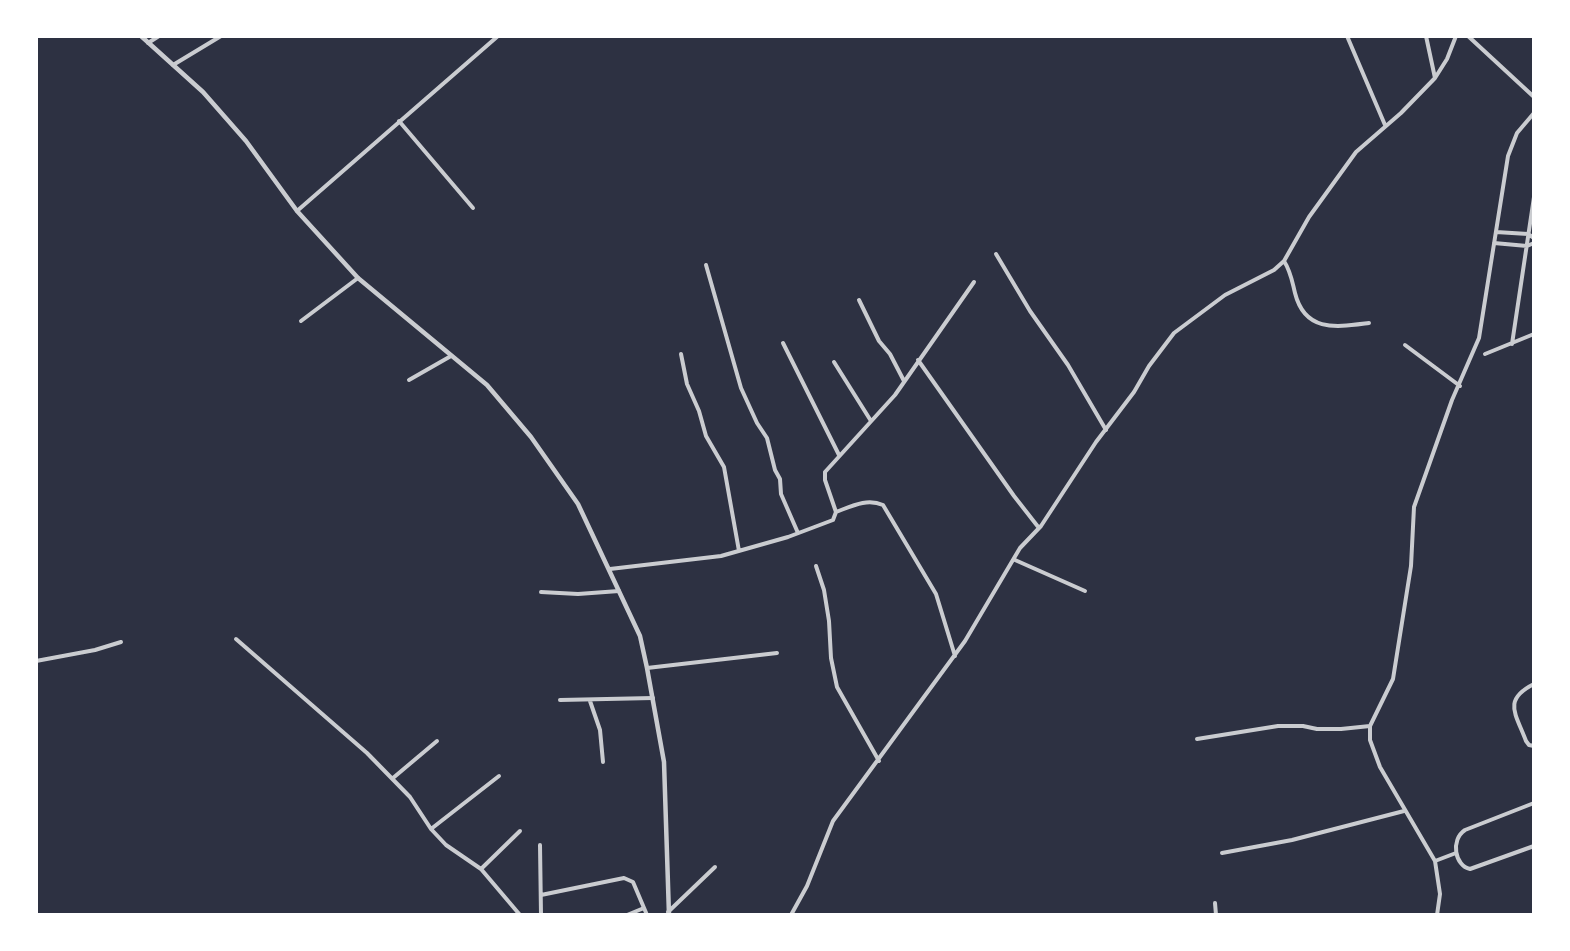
<!DOCTYPE html>
<html>
<head>
<meta charset="utf-8">
<style>
	body { margin:0 }
	#map { position:relative; width:1570px; height:951px; overflow:hidden; background:#2d3142; font-family:Arial,sans-serif }
	canvas { display:block }
	.frame { position:absolute; inset:0; border:38px solid #fff; pointer-events:none }
</style>
</head>
<body>
<div id="map">
<canvas width="1570" height="951"></canvas>
<div class="frame"></div>
</div>
<script>
const ctx = document.querySelector('canvas').getContext('2d');
ctx.lineJoin = 'round';
function strokePath(path, color, width, dash) { ctx.strokeStyle = color; ctx.lineWidth = width; ctx.lineCap = dash ? 'butt' : 'round'; ctx.setLineDash(dash || []); ctx.stroke(path); }
strokePath(new Path2D(`
	M1347,36L1385,125
	M1426,36L1435,78
	M1468,36L1534,97
	M148,43L159,36
	M173,65L221,36
	M399,121L473,208
	M297,211L498,36
	M1496,232L1528,234L1534,238
	M1494,243L1527,246L1534,243
	M996,254L1030,311L1068,365L1106,430
	M1284,261C1291,272 1292,281 1295,293C1305,333 1337,327 1369,323
	M706,265L741,388L757,423L767,438L775,470L780,479L781,494L798,533
	M859,300L879,341L890,354L904,381
	M301,321L358,278
	M783,343L839,455
	M1512,344L1534,197
	M1405,345L1460,386
	M681,354L687,384L699,411L706,436L724,467L739,551
	M1485,354L1534,334
	M918,360L1014,496L1039,528
	M834,362L871,421
	M409,380L451,356
	M836,512C852,506 867,498 883,505L936,594L955,656
	M1015,560L1085,591
	M816,566L824,590L829,621L831,658L837,687L879,761
	M610,569L721,556L788,537L833,520L836,512L825,480V472L895,395L974,282
	M541,592L578,594L619,591
	M236,639L367,753L410,797L431,829L446,845L481,869L520,915
	M36,661L95,650L121,642
	M647,668L777,653
	M1534,684C1502,700 1516,714 1526,741L1529,745L1534,746
	M560,700L653,698
	M590,701L600,730L603,762
	M1197,739L1278,726H1303L1317,729H1341L1370,726
	M393,778L437,741
	M1534,803L1465,830C1450,840 1455,866 1470,869L1534,846
	M431,829L499,776
	M540,845L541,915
	M1222,853L1292,840L1404,811
	M1435,861L1456,853
	M481,869L520,831
	M541,895L624,878L633,882L647,915
	M1215,903L1216,915
	M668,912L715,867
	M627,915L644,908
	M791,915L807,886L833,821L965,641L1020,548L1041,526L1096,442L1134,392L1149,366L1174,333L1225,295L1274,270L1284,261L1309,217L1356,152L1401,113L1435,78L1447,59L1456,36
	M1437,915L1440,894L1435,861L1380,767L1370,740V726L1393,679L1411,566L1414,507L1452,400L1479,338L1508,156L1517,133L1534,113`), '#caccd0', 4);
strokePath(new Path2D(`
	M141,36L203,92L246,141L297,211L358,278L487,385L531,437L578,504L640,636L647,668L664,762L669,915`), '#caccd0', 4.5);
</script>
</body>
</html>
